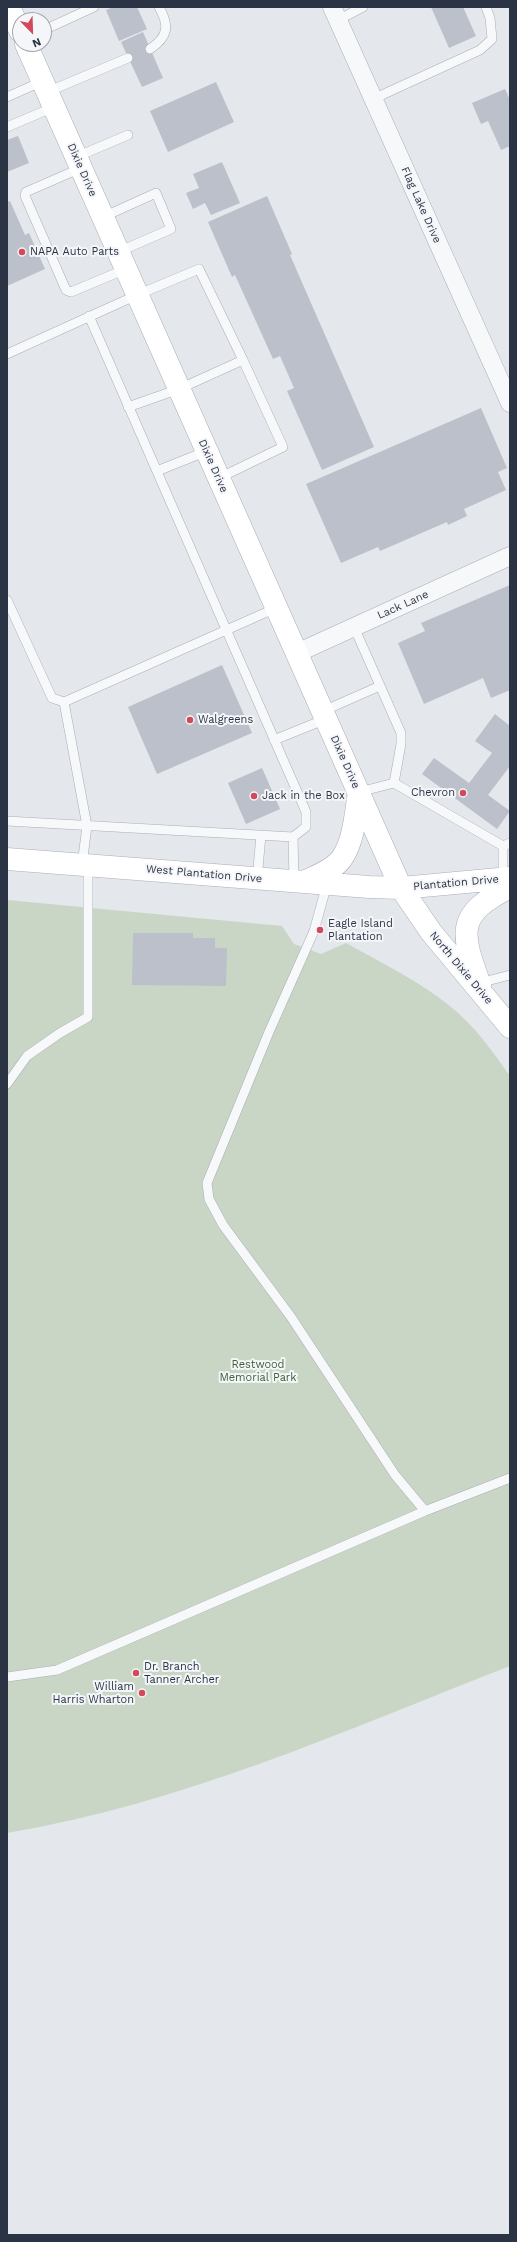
<!DOCTYPE html>
<html>
<head>
<meta charset="utf-8">
<style>
	body { margin:0 }
	#map { position:relative; width:517px; height:2242px; overflow:hidden; background:#e4e7ec; font-family:"Work Sans",sans-serif }
	canvas { display:block }
	.frame { position:absolute; inset:0; border:8px solid #2b3445; pointer-events:none }
	.north { position:absolute; left:12px; top:12px; width:40px; height:40px; box-sizing:border-box; background:#f4f6f9; border:1px solid #a4a8b1; border-radius:50%; rotate:157deg; font-size:11px; font-weight:700; line-height:16px; text-align:center; color:#2b3445 }
	.north::after { content:''; display:block; margin:auto; width:14px; height:18px; background:#d1495b; clip-path:polygon(50% 0,100% 100%,50% 72%,0 100%) }
</style>
</head>
<body>
<div id="map">
<canvas width="517" height="2242"></canvas>
<div class="frame"></div>
<div class="north">N</div>
</div>
<script>
const ctx = document.querySelector('canvas').getContext('2d');
ctx.lineJoin = 'round';
function paint(path, color) { ctx.fillStyle = color; ctx.fill(path, 'evenodd'); }
function strokePath(path, color, width, dash) { ctx.strokeStyle = color; ctx.lineWidth = width; ctx.lineCap = dash ? 'butt' : 'round'; ctx.setLineDash(dash || []); ctx.stroke(path); }
function label(font, color, halo, rows, align = 'center') {
  ctx.font = font + ' "Work Sans",sans-serif'; ctx.lineWidth = 4; ctx.setLineDash([]); ctx.textBaseline = 'middle'; ctx.strokeStyle = halo; ctx.fillStyle = color; for (const [text, x, y, turn = 0] of rows) {
    ctx.save(); ctx.translate(x, y); ctx.rotate((+turn || 0) * Math.PI / 180); ctx.textAlign = isNaN(turn) ? turn : align; if (halo) ctx.strokeText(text, 0, 0); ctx.fillText(text, 0, 0); ctx.restore();
  }
}
paint(new Path2D(`
	M7,900L282,926L294,944L321,954L346,943C382,963 419,981 451,1007C475,1026 493,1052 510,1076V1666C346,1730 182,1804 7,1833Z`), '#c9d6c5');
paint(new Path2D(`
	M113,7H137L147,29L119,41L106,10Z
	M431,7H463L476,36L449,48Z
	M143,32L163,78L142,87L121,42Z
	M216,82L234,122L168,152L150,111Z
	M505,89L510,100V146L501,150L488,121L481,124L472,103Z
	M18,136L29,163L7,172V140Z
	M222,162L240,203L211,215L205,203L193,209L186,193L199,188L193,174Z
	M267,196L292,254L290,255L374,447L322,470L287,391L294,388L280,356L273,359L235,275L232,277L208,222Z
	M10,201L25,235L29,233L45,269L7,286V202Z
	M481,408L507,468L498,472L506,490L464,509L467,516L448,525L447,522L380,551L378,547L341,563L306,484Z
	M510,585V690L491,698L483,678L424,704L398,643L425,631L421,623Z
	M222,665L252,733L157,774L128,707Z
	M495,714L510,726V766L488,795L510,811L497,829L422,774L434,758L469,783L492,753L475,741Z
	M262,768L280,809L246,824L228,783Z
	M133,933H193V938H215V948H227L226,986L132,985Z`), '#bbc0ca');
const lane = new Path2D(`
	M338,20L363,7
	M44,30L94,7
	M150,49C168,37 170,26 159,7
	M47,92L128,58
	M7,97L43,81
	M373,99L480,50L492,39L490,18L486,7
	M7,127L54,107
	M76,157L128,135
	M81,168L26,192L25,196L66,290L71,292L126,269
	M103,217L156,193L171,229L118,252
	M7,354L137,295L199,269L243,360
	M128,407L179,389L243,360L283,447L219,478
	M157,471L207,451
	M7,600L52,698L64,702L276,608
	M354,627L401,733V744L394,783
	M64,702L87,826L82,865
	M323,711L380,686
	M274,740L326,719
	M359,792L394,783L503,846
	M7,821L293,837L306,827V812L89,316
	M293,837L294,881
	M257,879L261,835
	M503,879V846L510,843
	M327,884L314,931L269,1032L207,1183L209,1199L223,1225L291,1317L395,1475L425,1511
	M479,983L510,975
	M7,1084L27,1056L60,1033L88,1017V865
	M7,1677L57,1670L425,1511L510,1478`);
const street = new Path2D(`
	M332,7L510,403
	M297,653L510,556`);
const secondary = new Path2D(`
	M9,7L20,31
	M26,44L401,888L431,932L510,1027
	M7,859L369,887L401,888L510,878
	M304,882C316,876 334,870 342,858C354,841 356,811 359,792
	M480,985C461,932 455,915 510,887`);
strokePath(lane, '#a9aeb7', 10);
strokePath(street, '#a9aeb7', 19);
strokePath(secondary, '#a9aeb7', 23);
strokePath(lane, '#f7f8fa', 9);
strokePath(street, '#f7f8fa', 18);
strokePath(secondary, '#fff', 22);
for (const [x, y, r, color] of [
	[22,252,4,"#d1495b"],
	[190,720,4,"#d1495b"],
	[463,793,4,"#d1495b"],
	[254,796,4,"#d1495b"],
	[320,930,4,"#d1495b"],
	[136,1673,4,"#d1495b"],
	[142,1693,4,"#d1495b"]
]) { const dot = new Path2D(); dot.arc(x, y, r, 0, 2 * Math.PI); ctx.fillStyle = color; ctx.fill(dot); strokePath(dot, '#f4f6f9', 1.5); }
label('11px', '#2b3445', '#f4f6f9', [
	["Dixie Drive",82,170,66],
	["Flag Lake Drive",421,205,66],
	["Dixie Drive",213,466,66],
	["Lack Lane",403,605,-24],
	["Dixie Drive",345,762,66],
	["West Plantation Drive",204,874,5],
	["Plantation Drive",456,883,-5],
	["North Dixie Drive",461,968,50]
]);
label('11px', '#2b3445', '#f4f6f9', [
	["NAPA Auto Parts",30,252],
	["Walgreens",198,720],
	["Chevron",455,793,"right"],
	["Jack in the Box",262,796],
	["Eagle Island",328,924],
	["Plantation",328,937],
	["Dr. Branch",144,1667],
	["Tanner Archer",144,1680],
	["William",134,1687,"right"],
	["Harris Wharton",134,1700,"right"]
], 'left');
label('11px', '#3f6138', '#f4f6f9', [
	["Restwood",258,1365],
	["Memorial Park",258,1378]
]);
</script>
</body>
</html>
